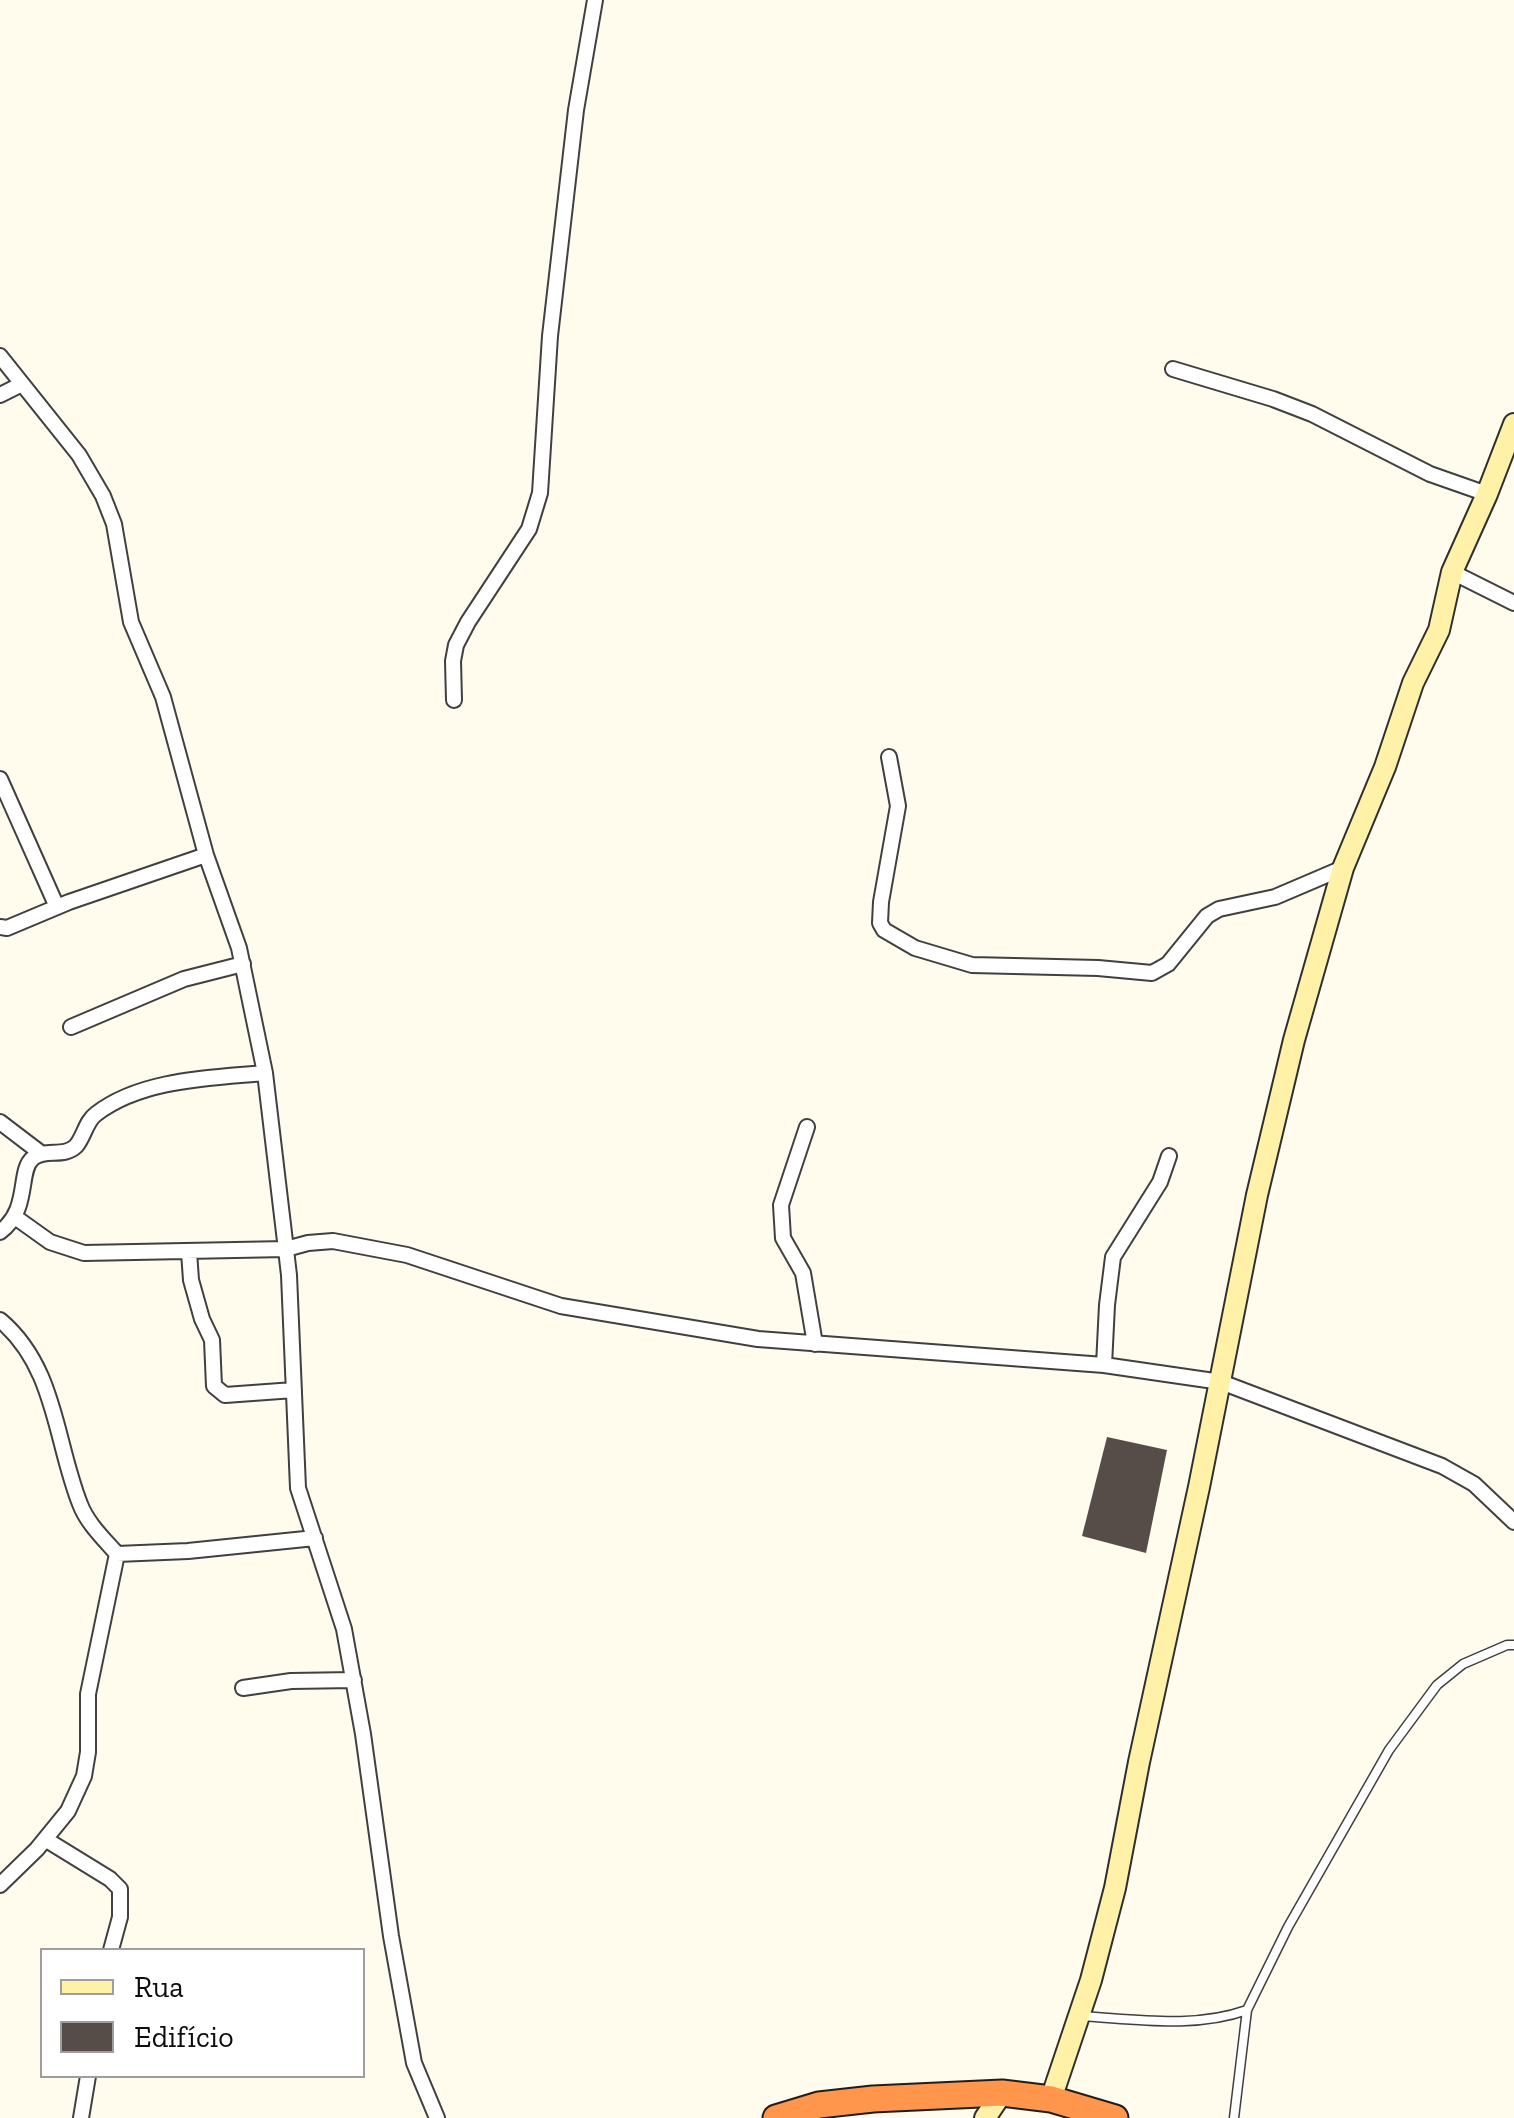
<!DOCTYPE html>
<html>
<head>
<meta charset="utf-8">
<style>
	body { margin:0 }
	#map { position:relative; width:1514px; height:2118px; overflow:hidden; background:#fffbed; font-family:"Zilla Slab",serif }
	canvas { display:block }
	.legend { position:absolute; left:40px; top:1948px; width:325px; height:130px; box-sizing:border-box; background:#fff; border:2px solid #9e9e9e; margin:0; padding:12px 18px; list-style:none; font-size:30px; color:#0d0d0d }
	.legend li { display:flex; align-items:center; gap:20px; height:50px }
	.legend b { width:50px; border:2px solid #9e9e9e }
</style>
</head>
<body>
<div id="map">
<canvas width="1514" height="2118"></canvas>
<ul class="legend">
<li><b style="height:12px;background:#fff2a8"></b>Rua</li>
<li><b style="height:28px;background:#574d48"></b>Edifício</li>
</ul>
</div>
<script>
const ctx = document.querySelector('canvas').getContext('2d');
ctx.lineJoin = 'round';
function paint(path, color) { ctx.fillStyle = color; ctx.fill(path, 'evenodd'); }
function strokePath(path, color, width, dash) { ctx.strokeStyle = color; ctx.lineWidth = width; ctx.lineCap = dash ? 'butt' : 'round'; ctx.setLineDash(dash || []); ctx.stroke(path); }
paint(new Path2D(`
	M1107,1437L1167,1450L1146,1553L1082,1536Z`), '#574d48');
const lane = new Path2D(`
	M1079,2016C1135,2019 1194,2029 1247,2010
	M1234,2118L1247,2010L1288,1927L1389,1750L1437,1685L1463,1664L1507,1645H1514`);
const street = new Path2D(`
	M0,356L79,455L103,496L114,524L131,622L163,697L206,855
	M1173,369L1273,399L1312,414L1430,474L1487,494
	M0,395L22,384
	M1452,572L1514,603
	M454,700L453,661L456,645L468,622L529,529L540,493L550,336L576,110L595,0
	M889,757L898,806L881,902L880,923L884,930L915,948L972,965L1098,968L1152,973L1168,964L1207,916L1219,909L1275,897L1343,868
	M0,779L57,907
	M0,927L7,928L69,902L206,855L239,948L265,1073L289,1275L298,1488L344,1629L363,1734L391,1936L414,2063L437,2118
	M71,1027L184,979L243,964
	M0,1122L42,1154
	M807,1127L781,1205L783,1238L803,1273L815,1344
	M15,1217L50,1242L84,1253L286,1249L308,1243L333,1241L407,1255L561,1306L758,1339L1104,1365L1221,1382L1442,1466L1474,1484L1514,1522
	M0,1232C31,1209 17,1171 33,1158C45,1148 64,1158 76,1146C84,1137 86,1121 96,1114C141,1079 211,1078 265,1073
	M189,1252L191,1280L202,1319L212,1340L214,1386L225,1395L294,1390
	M0,1320C56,1367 55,1441 80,1504C87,1523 104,1539 117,1554
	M1104,1365L1107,1305L1113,1257L1160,1182L1169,1156
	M117,1554L188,1551L315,1538
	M243,1688L291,1681L354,1680
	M45,1839L110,1879L120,1889V1917L111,1950
	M0,1885L37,1849L68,1811L84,1776L88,1752V1694L117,1554
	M81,2118L88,2076`);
const secondary = new Path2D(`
	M1051,2099L1091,1980L1115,1888L1139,1762L1199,1487L1257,1195L1294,1040L1343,868L1385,767L1413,683L1439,630L1452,572L1487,494L1514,424
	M985,2118L1002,2093`);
const highway = new Path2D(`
	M776,2118L819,2105L873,2099L1002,2093L1051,2099L1115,2118`);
strokePath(lane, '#404040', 11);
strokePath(street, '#404040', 18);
strokePath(secondary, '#2f2f2f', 24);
strokePath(highway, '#1e1e1e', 29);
strokePath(lane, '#fff', 8);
strokePath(street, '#fff', 14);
strokePath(secondary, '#fff2a8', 20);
strokePath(highway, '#ff964b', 25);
</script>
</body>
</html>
